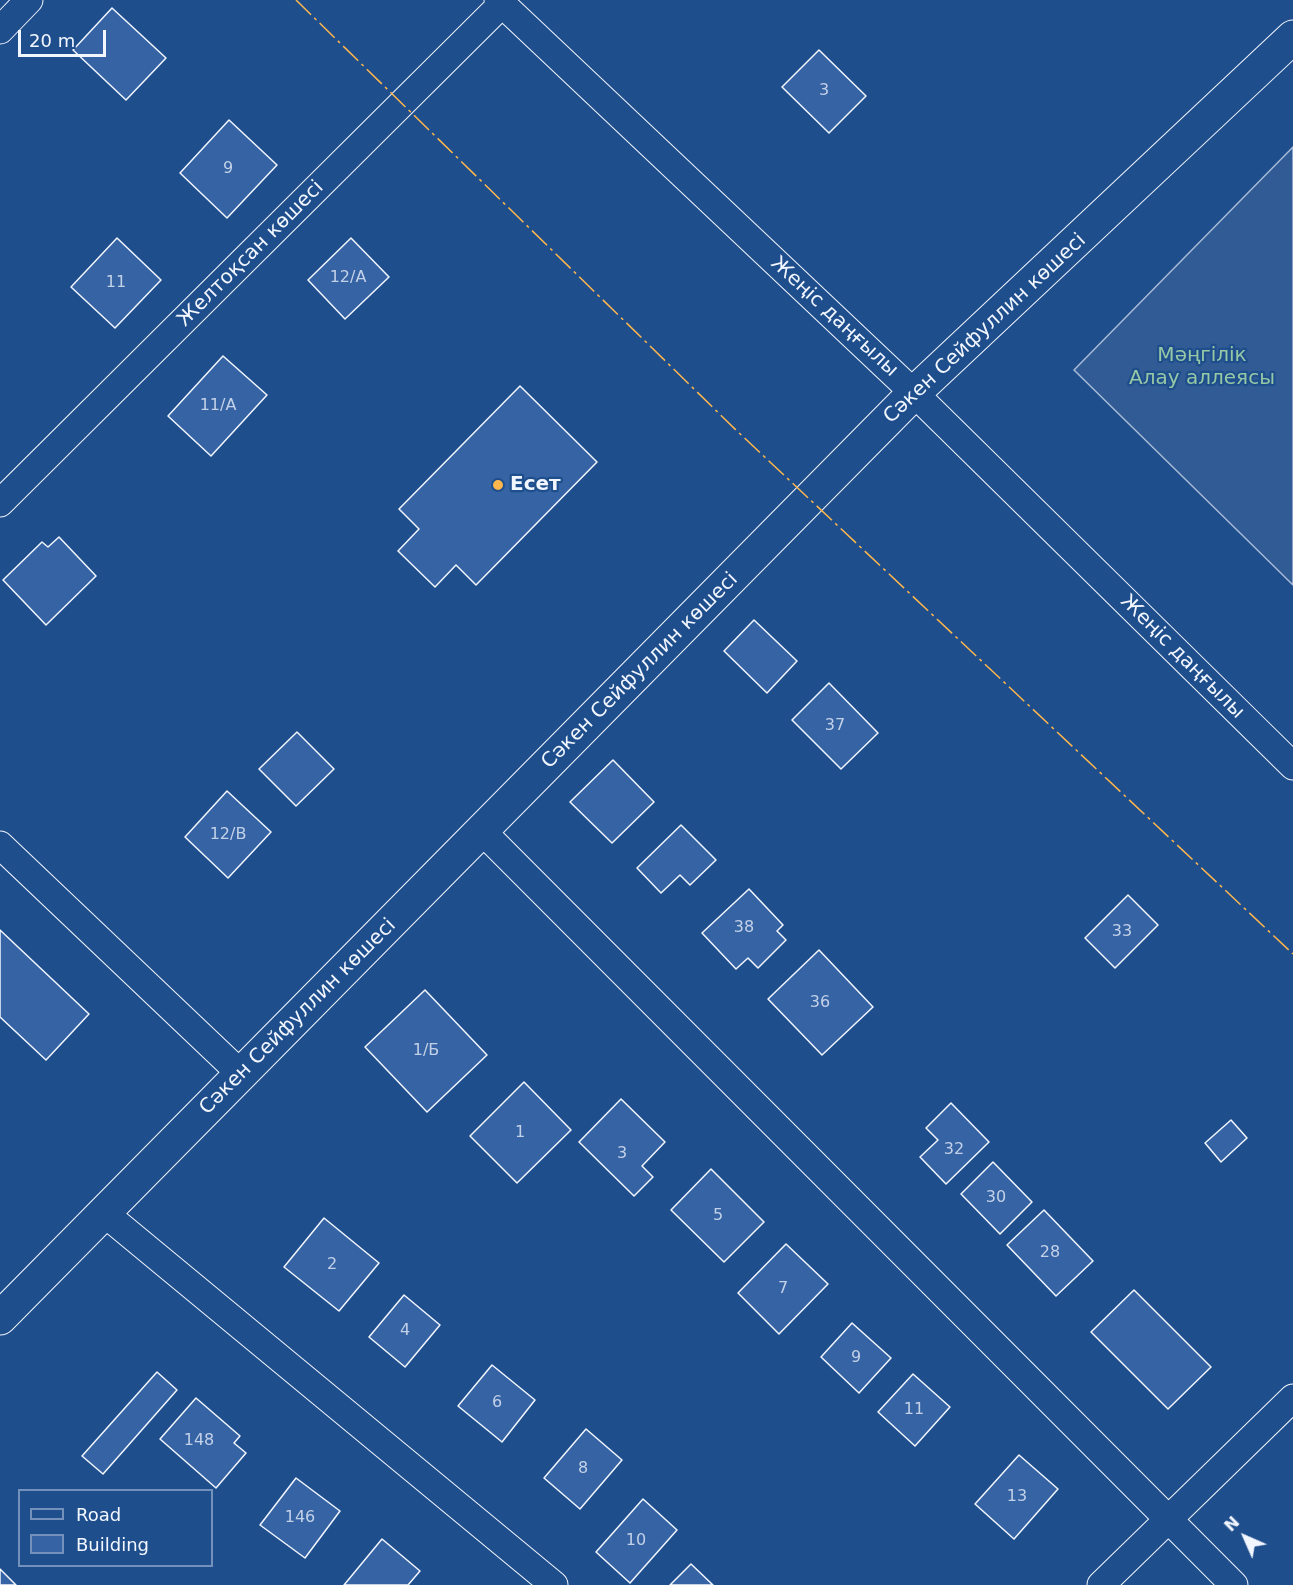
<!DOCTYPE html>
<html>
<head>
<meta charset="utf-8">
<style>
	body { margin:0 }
	#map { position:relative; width:1293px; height:1585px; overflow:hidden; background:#1f4e8c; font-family:"DejaVu Sans",sans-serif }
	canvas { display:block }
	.legend { position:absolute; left:18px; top:1489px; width:195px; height:78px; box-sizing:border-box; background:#1f4e8c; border:2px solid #7391ba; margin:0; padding:8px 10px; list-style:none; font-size:18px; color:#f2f6ff }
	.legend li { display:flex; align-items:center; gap:12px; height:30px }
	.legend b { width:30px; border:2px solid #7391ba }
	.north { position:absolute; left:1215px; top:1507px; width:60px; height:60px; -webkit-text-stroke:4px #1f4e8c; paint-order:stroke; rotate:315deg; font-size:16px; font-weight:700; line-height:24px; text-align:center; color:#f2f6ff }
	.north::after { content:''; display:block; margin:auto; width:21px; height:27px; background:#f2f6ff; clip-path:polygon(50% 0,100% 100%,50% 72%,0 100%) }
	.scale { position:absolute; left:18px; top:30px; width:88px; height:27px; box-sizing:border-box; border:3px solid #f2f6ff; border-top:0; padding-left:8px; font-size:18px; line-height:21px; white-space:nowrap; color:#f2f6ff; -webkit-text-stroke:4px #1f4e8c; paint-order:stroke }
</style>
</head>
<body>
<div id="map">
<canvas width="1293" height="1585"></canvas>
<ul class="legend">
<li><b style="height:8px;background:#1f4e8c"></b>Road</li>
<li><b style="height:16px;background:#3563a3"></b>Building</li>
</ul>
<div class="north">N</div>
<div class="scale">20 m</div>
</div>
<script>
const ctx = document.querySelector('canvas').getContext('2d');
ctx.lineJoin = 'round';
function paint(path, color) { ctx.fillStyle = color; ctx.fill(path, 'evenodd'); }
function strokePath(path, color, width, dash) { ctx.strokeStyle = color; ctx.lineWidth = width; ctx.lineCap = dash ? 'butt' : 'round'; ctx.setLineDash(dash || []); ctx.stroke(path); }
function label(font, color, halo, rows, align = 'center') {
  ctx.font = font + ' "DejaVu Sans",sans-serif'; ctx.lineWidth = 4.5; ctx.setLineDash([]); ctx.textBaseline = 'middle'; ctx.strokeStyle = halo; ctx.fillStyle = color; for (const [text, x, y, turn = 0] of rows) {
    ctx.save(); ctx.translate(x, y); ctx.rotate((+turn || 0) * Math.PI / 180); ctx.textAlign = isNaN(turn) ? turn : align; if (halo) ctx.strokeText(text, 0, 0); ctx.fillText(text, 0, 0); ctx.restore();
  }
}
const built = new Path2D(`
	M1293,147V585L1074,370Z`);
paint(built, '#305b95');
strokePath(built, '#a8bbd7', 1.5);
const building = new Path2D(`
	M112,8L166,58L126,100L73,50Z
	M819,50L866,96L829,133L782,87Z
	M229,120L277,165L227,218L180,173Z
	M117,238L161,280L115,328L71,287Z
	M351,238L389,277L345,319L308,280Z
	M223,356L267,395L211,456L168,416Z
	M520,386L597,462L476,585L456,565L435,587L398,551L419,529L399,509Z
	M59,537L96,576L46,625L3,580L42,542L48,547Z
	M754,620L797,661L767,693L724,651Z
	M829,683L878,733L841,769L792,720Z
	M297,732L334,769L296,806L259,769Z
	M613,760L654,802L612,843L570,802Z
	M227,791L271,832L228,878L185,837Z
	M681,825L716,860L690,885L680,875L661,893L637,868Z
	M749,889L783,925L777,931L786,940L758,968L748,958L736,969L702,933Z
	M1128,895L1158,925L1115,968L1085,938Z
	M0,930L89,1014L46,1060L0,1017Z
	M819,950L873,1007L822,1055L768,999Z
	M425,990L487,1055L427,1112L365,1047Z
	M524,1082L571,1130L517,1183L470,1136Z
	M621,1099L665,1142L642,1166L653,1177L634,1196L579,1142Z
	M951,1103L989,1142L946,1184L920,1157L938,1140L926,1128Z
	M1231,1120L1247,1138L1221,1162L1205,1143Z
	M993,1162L1032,1202L1000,1234L961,1194Z
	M711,1169L764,1222L724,1262L671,1210Z
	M1044,1210L1093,1261L1056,1296L1007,1245Z
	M324,1218L379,1263L339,1311L284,1267Z
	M786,1244L828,1284L779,1334L738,1293Z
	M1134,1290L1211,1367L1168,1409L1091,1332Z
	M404,1295L440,1325L405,1367L369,1337Z
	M852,1323L891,1358L859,1393L821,1357Z
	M492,1365L535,1400L502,1442L458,1406Z
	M157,1372L177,1390L103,1474L82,1456Z
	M913,1374L950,1407L915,1446L878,1412Z
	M196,1398L240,1436L234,1443L246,1453L216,1488L160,1439Z
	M586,1429L622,1460L580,1509L544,1478Z
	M1019,1455L1058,1489L1014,1539L975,1504Z
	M296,1478L340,1511L305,1558L260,1525Z
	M643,1499L677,1530L630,1583L596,1552Z
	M382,1539L420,1571L408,1585H344Z
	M691,1564L713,1585H670Z
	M0,1569L16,1585H0Z`);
paint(building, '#3563a3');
strokePath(building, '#f2f6ff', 1.5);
const street = new Path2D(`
	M498,0L914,393L1293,766
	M0,30L29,0
	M0,503L502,4
	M482,831L1234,1585
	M0,845L241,1074
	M103,1212L554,1585
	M1101,1585L1293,1398`);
const secondary = new Path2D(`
	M0,1318L914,393L1293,37`);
strokePath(street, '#f2f6ff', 29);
strokePath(secondary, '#f2f6ff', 35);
strokePath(street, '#1f4e8c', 27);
strokePath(secondary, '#1f4e8c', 33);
strokePath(new Path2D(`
	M296,0L736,430L1293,954`), '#ffb74d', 1.5, [21, 4.5, 3, 4.5]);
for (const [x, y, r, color] of [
	[498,485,6,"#ffb74d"]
]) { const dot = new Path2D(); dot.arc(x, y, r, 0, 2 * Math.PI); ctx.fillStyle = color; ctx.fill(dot); strokePath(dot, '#1f4e8c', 2); }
label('16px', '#c3d1e8', null, [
	["3",824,91],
	["9",228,169],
	["12/А",348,278],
	["11",116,283],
	["11/А",218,406],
	["37",835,726],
	["12/В",228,835],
	["38",744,928],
	["33",1122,932],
	["36",820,1003],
	["1/Б",426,1051],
	["1",520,1133],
	["32",954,1150],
	["3",622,1154],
	["30",996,1198],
	["5",718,1216],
	["28",1050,1253],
	["2",332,1265],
	["7",783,1289],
	["4",405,1331],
	["9",856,1358],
	["6",497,1403],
	["11",914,1410],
	["148",199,1441],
	["8",583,1469],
	["13",1017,1497],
	["146",300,1518],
	["10",636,1541]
]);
label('20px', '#f2f6ff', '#1f4e8c', [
	["Желтоқсан көшесі",251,254,-45],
	["Жеңіс даңғылы",834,317,43],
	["Сәкен Сейфуллин көшесі",985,329,-43],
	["Жеңіс даңғылы",1182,657,45],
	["Сәкен Сейфуллин көшесі",640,671,-45],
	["Сәкен Сейфуллин көшесі",298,1017,-45]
]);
label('20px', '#97c8a6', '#1f4e8c', [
	["Мәңгілік",1202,356],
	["Алау аллеясы",1202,379]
]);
label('bold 20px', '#f2f6ff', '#1f4e8c', [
	["Есет",510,485]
], 'left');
</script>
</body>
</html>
